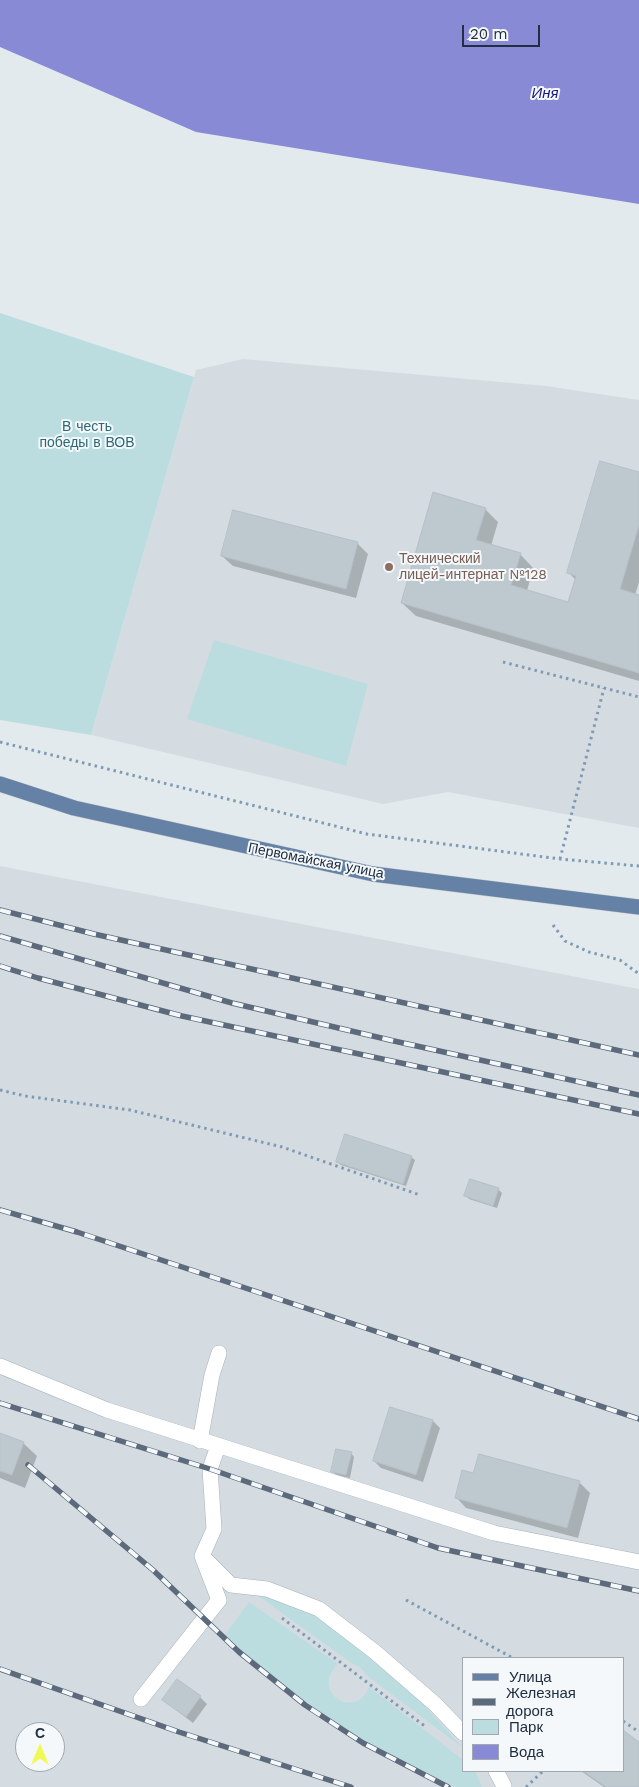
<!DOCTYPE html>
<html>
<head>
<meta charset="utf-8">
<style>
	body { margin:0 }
	#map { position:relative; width:639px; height:1787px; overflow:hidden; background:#e3eaee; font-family:"Work Sans",sans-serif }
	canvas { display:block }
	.legend { position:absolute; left:462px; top:1657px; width:162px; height:115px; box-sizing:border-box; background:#f4f8fa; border:1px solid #a0a8b0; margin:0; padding:6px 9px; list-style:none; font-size:15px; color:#212f40 }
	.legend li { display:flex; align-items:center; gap:10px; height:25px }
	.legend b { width:25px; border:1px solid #a0a8b0 }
	.north { position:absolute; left:15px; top:1722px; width:50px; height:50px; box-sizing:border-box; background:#f4f8fa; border:1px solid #a0a8b0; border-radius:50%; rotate:0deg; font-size:14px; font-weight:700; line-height:20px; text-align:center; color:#212f40 }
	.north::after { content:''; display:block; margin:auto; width:18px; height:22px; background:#f0fa55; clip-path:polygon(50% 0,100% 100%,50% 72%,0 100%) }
	.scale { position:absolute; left:462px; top:25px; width:78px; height:22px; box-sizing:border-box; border:2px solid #212f40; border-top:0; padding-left:6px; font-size:15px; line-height:18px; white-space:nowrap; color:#212f40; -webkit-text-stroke:4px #f4f8fa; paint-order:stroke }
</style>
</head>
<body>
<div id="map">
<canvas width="639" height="1787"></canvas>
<ul class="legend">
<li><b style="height:6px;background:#6582a6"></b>Улица</li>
<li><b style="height:6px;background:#5c6a7c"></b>Железная дорога</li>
<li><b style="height:14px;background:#bbdde0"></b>Парк</li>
<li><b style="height:14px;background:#888ad5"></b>Вода</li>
</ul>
<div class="north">С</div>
<div class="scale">20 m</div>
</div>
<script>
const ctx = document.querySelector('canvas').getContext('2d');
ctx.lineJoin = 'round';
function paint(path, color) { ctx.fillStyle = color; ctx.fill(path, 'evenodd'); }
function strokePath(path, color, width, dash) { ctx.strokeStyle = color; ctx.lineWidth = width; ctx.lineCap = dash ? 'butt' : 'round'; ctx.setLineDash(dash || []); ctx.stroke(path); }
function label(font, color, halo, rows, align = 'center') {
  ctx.font = font + ' "Work Sans",sans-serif'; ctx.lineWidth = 4; ctx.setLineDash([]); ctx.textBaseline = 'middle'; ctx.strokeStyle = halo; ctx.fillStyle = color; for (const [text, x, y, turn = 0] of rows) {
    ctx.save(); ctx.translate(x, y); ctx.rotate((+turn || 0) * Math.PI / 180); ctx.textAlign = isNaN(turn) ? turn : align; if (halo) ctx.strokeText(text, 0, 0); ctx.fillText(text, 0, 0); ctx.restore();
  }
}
paint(new Path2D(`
	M243,359L546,386L639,400V828L448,792L383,804L91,735L196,370Z
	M0,866L639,989V1787H0ZM463,1658H623V1771H463ZM25,1732H55V1762H25Z`), '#d4dce2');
paint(new Path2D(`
	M0,313L194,377L91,735L0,720Z
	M214,640L368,684L346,766L187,719Z
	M262,1591L314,1611L406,1686L463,1748L369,1677L360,1667L353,1664L257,1595Z
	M249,1602L338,1664C309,1691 355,1722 369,1687L463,1760V1771H475L482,1787H456L396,1759L336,1725L276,1683L235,1650L224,1636Z`), '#bbdde0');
paint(new Path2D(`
	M0,0H639V204L196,132L0,47Z`), '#888ad5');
paint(new Path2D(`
	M639,474V582L635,595L639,596V681L416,616L402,603L485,509L498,522L491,546L520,554L533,568L527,591L569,603L576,580L569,573Z
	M357,543L368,554L356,598L233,566L222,556Z
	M411,1157L415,1160L406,1186L341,1165L337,1162Z
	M471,1180L499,1190L502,1193L497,1208L469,1199L466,1195Z
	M433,1421L440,1428L423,1482L381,1468L374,1461Z
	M0,1434L23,1443L37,1456L25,1488L0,1478Z
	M351,1453L354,1457L350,1478L336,1475L332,1471Z
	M579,1482L590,1493L578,1538L466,1508L456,1497Z
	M200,1697L207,1704L193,1723L163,1700Z
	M623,1732L639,1744V1787H604L581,1771H623Z`), '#0003');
const building = new Path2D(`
	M600,461L639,472V525L620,589L639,595V673L401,603L433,492L486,508L476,540L521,553L511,585L568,602L576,576L567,573Z
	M233,510L358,542L346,589L221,556Z
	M345,1134L412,1156L403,1184L336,1162Z
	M470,1179L499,1188L493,1206L464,1196Z
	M390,1407L433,1420L416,1475L373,1461Z
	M0,1433L24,1442L12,1475L0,1471Z
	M336,1449L352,1452L346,1475L331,1472Z
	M479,1454L580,1481L567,1528L455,1498L462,1470L473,1473Z
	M177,1679L201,1696L186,1717L162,1700Z
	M623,1730L639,1742V1787H606L583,1771H623Z`);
paint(building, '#bec8cf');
strokePath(building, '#b5c0c8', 1);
const minor = new Path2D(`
	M0,1366L107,1410L494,1533L639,1562
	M200,1441L212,1375L219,1353
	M202,1556L231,1585L267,1589L319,1609L375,1652L435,1704L463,1733
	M141,1699L219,1600L202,1556L214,1529L210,1469L218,1446
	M496,1771L504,1786`);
const major = new Path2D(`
	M0,784L74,808L373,874L639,907`);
strokePath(minor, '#a9b2ba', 16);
strokePath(major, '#c1c5ca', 16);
strokePath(new Path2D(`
	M503,662L639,697
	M0,742L367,834L560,859L639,866
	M560,859L604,688
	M553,925L565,941L589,952L620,960L639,974
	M0,1090L25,1096L130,1110L282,1147L420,1195
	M406,1600L513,1658
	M282,1618L426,1727
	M623,1721L639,1732
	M526,1787L543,1771`), '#819ab3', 3, [2.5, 4]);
strokePath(minor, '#fff', 15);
strokePath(major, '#6582a6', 15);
const rail = new Path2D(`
	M0,910L94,934L639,1055
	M0,936L232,1003L394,1041L639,1095
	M0,966L38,978L182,1016L639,1114
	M0,1210L77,1232L639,1419
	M0,1403L210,1469L438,1548L639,1591
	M28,1465L153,1570L239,1652L305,1705L363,1743L448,1787
	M0,1669L179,1732L351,1787`);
strokePath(rail, '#5c6a7c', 5.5);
strokePath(rail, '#f4f8fa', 4, [11]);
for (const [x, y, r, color] of [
	[389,567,5,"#8d6e63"]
]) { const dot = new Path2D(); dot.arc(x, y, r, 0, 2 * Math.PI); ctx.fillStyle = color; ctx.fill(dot); strokePath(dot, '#f4f8fa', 2); }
label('14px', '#296979', '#f4f8fa', [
	["В честь",87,427],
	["победы в ВОВ",87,443]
]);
label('14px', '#785e54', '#f4f8fa', [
	["Технический",399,559],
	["лицей-интернат №128",399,575]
], 'left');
label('14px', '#212f40', '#f4f8fa', [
	["Первомайская улица",316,861,11]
]);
label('italic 15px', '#171980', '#f4f8fa', [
	["Иня",545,94]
]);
</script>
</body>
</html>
